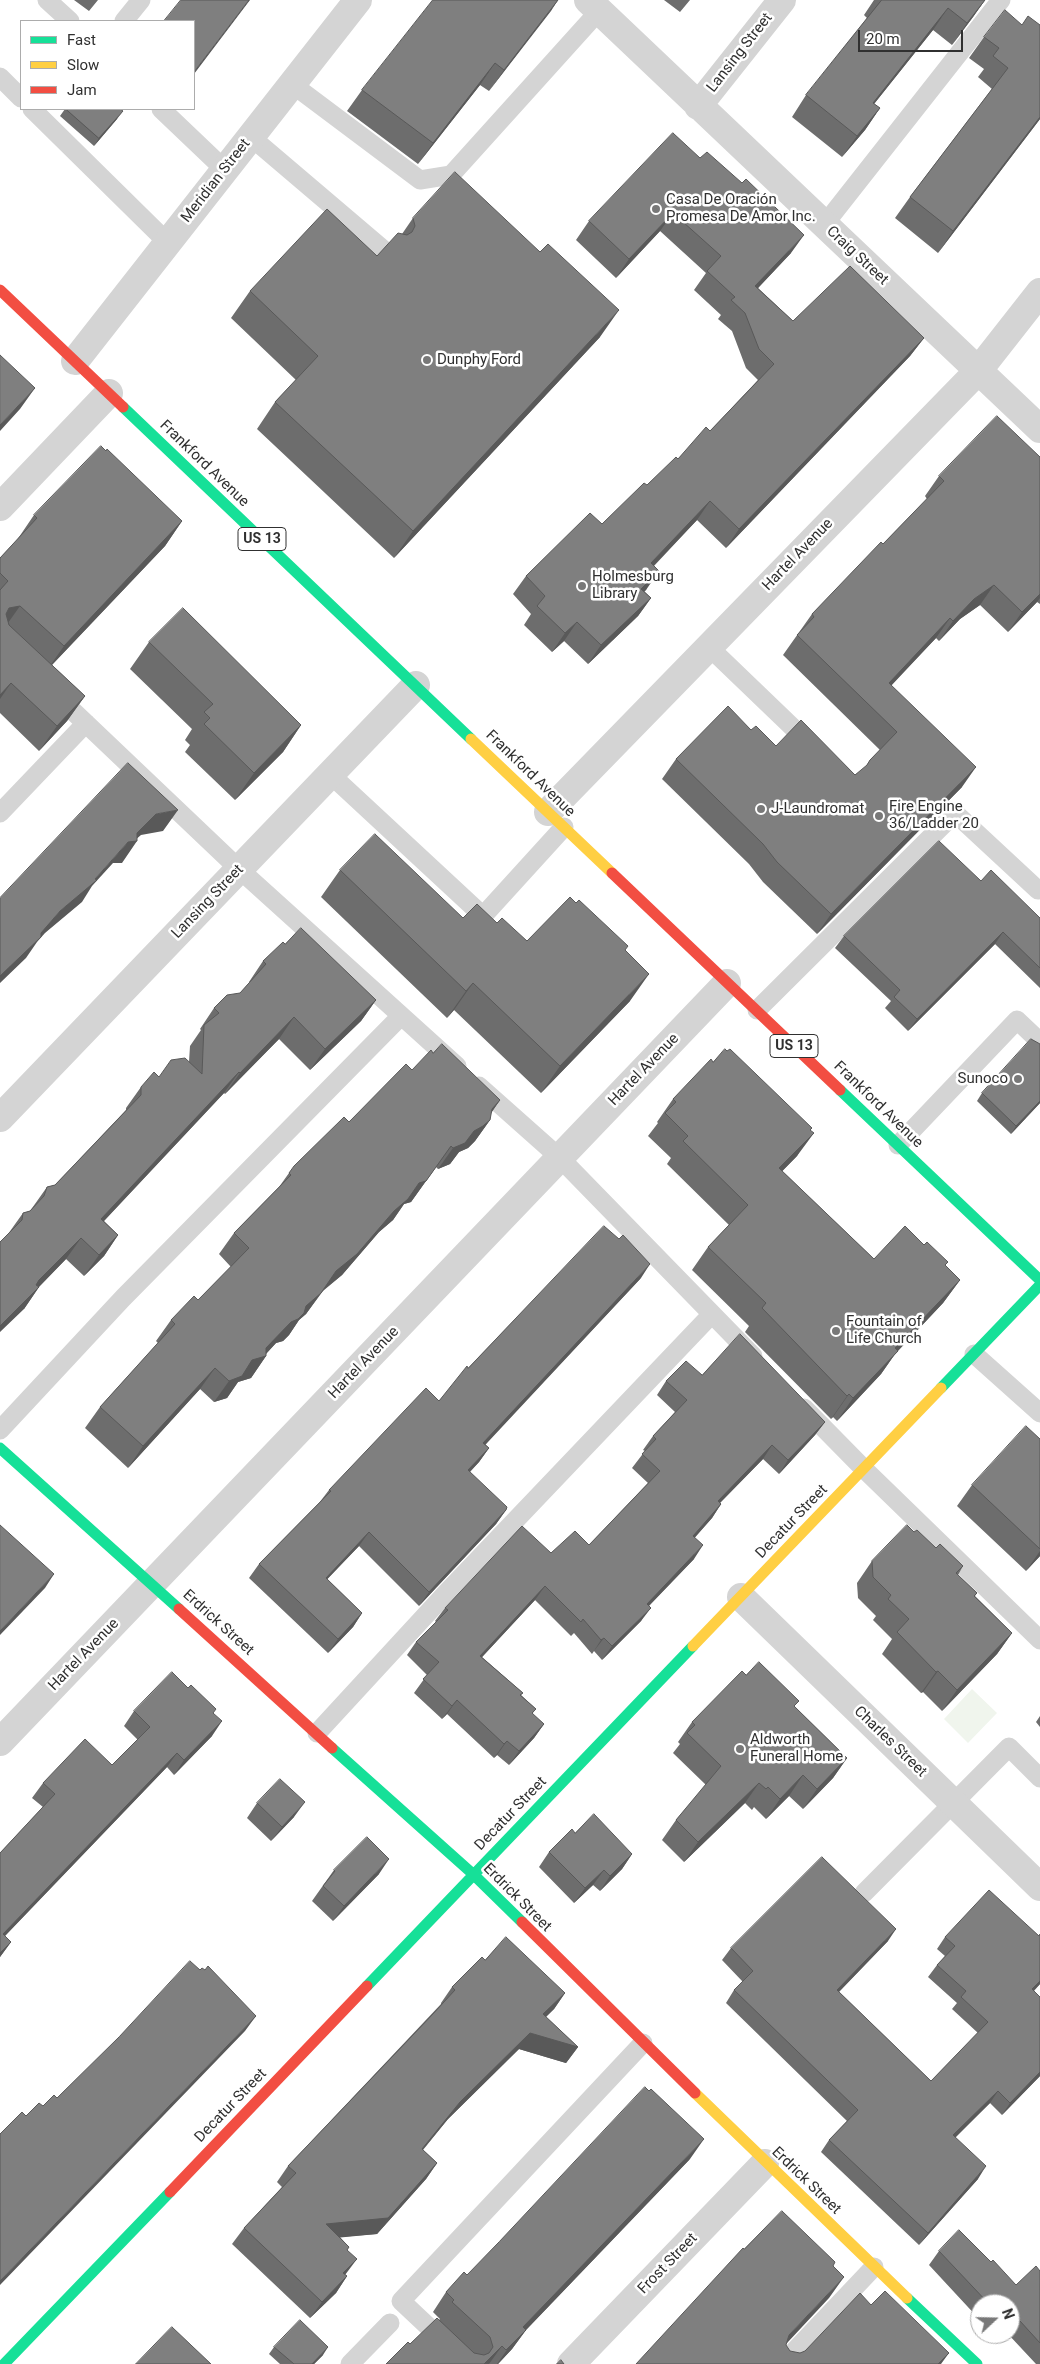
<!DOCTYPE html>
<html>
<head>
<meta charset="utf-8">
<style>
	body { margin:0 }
	#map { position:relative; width:1040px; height:2364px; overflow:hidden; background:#fff; font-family:Roboto,sans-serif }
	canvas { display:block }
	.legend { position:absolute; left:20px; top:20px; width:175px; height:90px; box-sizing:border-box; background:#fff; border:1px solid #acacac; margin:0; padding:6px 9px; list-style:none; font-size:15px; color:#303030 }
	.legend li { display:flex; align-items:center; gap:10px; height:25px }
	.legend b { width:25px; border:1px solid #acacac }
	.north { position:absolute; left:970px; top:2294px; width:50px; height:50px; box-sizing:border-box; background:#fff; border:1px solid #acacac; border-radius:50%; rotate:69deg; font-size:14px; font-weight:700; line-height:20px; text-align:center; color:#303030 }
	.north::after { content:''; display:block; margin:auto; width:18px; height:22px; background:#787878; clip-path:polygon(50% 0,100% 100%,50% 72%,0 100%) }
	.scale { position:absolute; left:858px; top:30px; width:105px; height:22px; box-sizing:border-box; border:2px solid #303030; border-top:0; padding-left:6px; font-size:15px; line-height:18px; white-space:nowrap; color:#303030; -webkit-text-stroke:4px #fff; paint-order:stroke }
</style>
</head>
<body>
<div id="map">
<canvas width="1040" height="2364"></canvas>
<ul class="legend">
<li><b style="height:6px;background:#16e098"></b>Fast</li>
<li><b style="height:6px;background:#ffcf43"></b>Slow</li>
<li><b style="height:6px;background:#f24e42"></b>Jam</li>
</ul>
<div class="north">N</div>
<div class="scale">20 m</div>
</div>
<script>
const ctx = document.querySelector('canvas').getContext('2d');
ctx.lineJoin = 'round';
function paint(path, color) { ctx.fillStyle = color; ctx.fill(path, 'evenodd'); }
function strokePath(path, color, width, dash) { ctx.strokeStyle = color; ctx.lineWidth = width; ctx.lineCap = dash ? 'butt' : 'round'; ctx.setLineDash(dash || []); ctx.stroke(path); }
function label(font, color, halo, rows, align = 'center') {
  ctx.font = font + ' Roboto,sans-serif'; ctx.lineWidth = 5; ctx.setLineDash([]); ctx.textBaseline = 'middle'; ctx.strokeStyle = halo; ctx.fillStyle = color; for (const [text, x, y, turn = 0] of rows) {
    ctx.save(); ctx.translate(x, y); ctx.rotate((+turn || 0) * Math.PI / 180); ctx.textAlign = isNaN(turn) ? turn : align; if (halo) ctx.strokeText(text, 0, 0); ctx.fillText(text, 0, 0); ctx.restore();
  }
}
paint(new Path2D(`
	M972,1689L997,1713L968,1743L944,1719Z`), '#f0f5ed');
strokePath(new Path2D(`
	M47,0L70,21
	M124,21L141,0
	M0,77L21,98
	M292,84L420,180L451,175L599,11
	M32,109L168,243
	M161,109L225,170
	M251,137L385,251
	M824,225L1001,0
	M709,647L811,745
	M55,694L239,869L457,1066
	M330,774L483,916L564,827
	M0,813L86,723
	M757,1010L955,813L1038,890
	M479,1086L560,1158L753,1356
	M898,1145L1017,1020L1040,1042
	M974,1354L1040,1413
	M804,1408L864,1469L1040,1640
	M0,1430L123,1298L401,1016
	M317,1733L447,1592L712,1314
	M864,1893L1009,1747L1040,1778
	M350,2364L390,2323
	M468,2364L401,2301L643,2043
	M782,2364L874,2267`), '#d4d4d4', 19);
strokePath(new Path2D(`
	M588,0L1040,429
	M698,106L782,0
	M75,361L358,0
	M0,507L109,393
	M548,812L978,371L1040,292
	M0,1118L416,685
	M741,1597L1040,1887
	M0,1742L727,983
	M571,2364L765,2163`), '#d4d4d4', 28);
strokePath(new Path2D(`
	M123,407L471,739
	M840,1090L1040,1280
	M941,1388L1040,1285
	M0,1448L179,1609
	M332,1748L474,1875L522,1922
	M367,1986L693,1646
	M907,2298L977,2364
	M4,2364L170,2192`), '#16e098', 11);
strokePath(new Path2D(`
	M471,739L612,873
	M693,1646L941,1388
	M695,2093L907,2298`), '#ffcf43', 11);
strokePath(new Path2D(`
	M0,290L123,407
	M612,873L840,1090
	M179,1609L332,1748
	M522,1922L695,2093
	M170,2192L367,1986`), '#f24e42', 11);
paint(new Path2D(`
	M74,0H98L89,11Z
	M433,0H558L489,91L480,85L418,164L347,111L362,90Z
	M664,0H690L680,12Z
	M874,0H985L973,17L952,45L933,30L874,104L880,108L865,130L842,157L792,117L806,95L867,18L864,15Z
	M1022,25L1040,119L938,253L895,218L910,197L992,89L978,77L984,69L969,58L984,37Z
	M65,109H120L117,119L94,146L60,116Z
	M673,133L791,253L758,288L793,321L924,338L910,356L726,548L697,520L654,566L646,590L644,591L651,598L638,616L588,664L564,641L552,652L524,625L531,614L513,594L526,576L602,524L710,431L758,380L746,368L732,331L718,319L721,315L694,290L706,273L660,231L616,278L576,240L589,221Z
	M413,218L600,337L394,558L257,429L275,402L296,380L231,318L250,291L377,256L402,234Z
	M1040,457V604L1037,602L1008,632L980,605L960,619L939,641L936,638L891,685L962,787L817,934L763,882L749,864L662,779L676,759L751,730L776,746L855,775L865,768L870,760L880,750L783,655L812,614L883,544L927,499L925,496L939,476Z
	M34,515L182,521L165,546L52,665L85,696L67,721L39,751L0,713V558L17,540Z
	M149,642L301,725L283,752L235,800L185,752L190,745L185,740L192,729L130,669Z
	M340,870L463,918L497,923L527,941L625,951L630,1001L541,1093L454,1010L447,1018L321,897Z
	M981,881L1040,918V988L995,944L908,1031L885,1008L891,1001L835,948L844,936Z
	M285,944L376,1000L361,1021L310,1070L279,1039L225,1094L224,1093L104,1221L118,1235L104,1256L84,1276L66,1259L39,1287L24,1309L8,1234L23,1213L30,1211L47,1187L55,1185L126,1110V1108L141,1087L159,1077L189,1062L190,1046L201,1030L200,1029L214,1008L240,993L249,983V982L263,961Z
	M1040,1044V1103L1011,1134L977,1101L982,1093Z
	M433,1053L500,1100L491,1113L490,1120L475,1141L468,1148L459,1152L450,1164L438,1169L436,1167L411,1202L404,1204L393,1220L379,1232L342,1275L323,1291L306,1314L299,1320L289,1335L283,1341L276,1343L266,1354V1356L251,1378L238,1382L227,1398L214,1402L200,1389L128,1468L85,1428L100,1407L158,1343L156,1341L171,1320L198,1300L231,1267L219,1254L234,1233L279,1187L289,1173L349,1122Z
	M713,1062L811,1130L797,1156L782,1171L874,1259L924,1245L948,1262L945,1265L960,1280L943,1303L895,1354L881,1374L837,1421L833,1417L831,1419L745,1332L749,1326L692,1270L708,1247L729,1225L667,1164L671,1158L648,1136L658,1123L657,1122L673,1099Z
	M641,1278L485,1444L489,1448L479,1462L470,1472L506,1510L496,1524L419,1606L359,1546L327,1579L362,1613L353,1627L328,1653L249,1578L259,1564L319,1503L329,1490L439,1401L468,1368Z
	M702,1375L825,1422L815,1435L779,1474L763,1459L720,1503L721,1504L712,1518L695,1537L694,1559L649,1606L641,1621L602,1660L594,1651L592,1654L574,1633L571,1636L535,1600L482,1657L523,1693L521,1695L536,1709L532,1714L544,1724L534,1738L509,1765L497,1755L494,1758L447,1714L442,1719L414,1693L427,1675L407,1655L416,1642L436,1622L435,1621L445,1608L551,1553L589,1545L648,1483L632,1468L645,1451L643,1450L653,1436L675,1412L657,1395L666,1381Z
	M1040,1439V1556L1026,1571L957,1506L972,1485Z
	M914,1532L936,1548L963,1566L958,1575L977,1593L975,1596L1012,1633L997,1654L942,1711L923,1692L921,1693L882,1654L892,1639L873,1620L876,1616L858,1598L857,1583L872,1561Z
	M746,1675L795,1707L847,1758L833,1778L803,1809L789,1796L766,1819L754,1807L752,1810L745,1803L684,1862L662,1840L676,1820L706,1785L673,1753L680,1744L678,1742L692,1722Z
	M134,1711L214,1713L212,1736L174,1775L167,1767L5,1936L11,1942L0,1957V1853L43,1807L32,1798L43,1783L112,1765L138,1740L124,1726Z
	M1040,1716V1727L1036,1722Z
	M257,1803L294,1817L271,1841L247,1818Z
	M575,1833L632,1854L622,1869L600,1891L593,1885L574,1903L539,1867L549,1852Z
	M334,1870L379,1874L333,1921L312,1901Z
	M945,1937L1040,1984L1034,1991L1040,1997V2076L1002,2115L990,2103L955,2137L978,2179L919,2245L821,2152L829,2140L847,2121L726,2003L734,1990L743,1982L722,1960L731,1948L888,1941L839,1992L931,2081L978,2033L952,2009L957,2003L928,1977L937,1965L945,1956L937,1949Z
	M485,1960L565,1993L554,2009L546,2017L578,2047L566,2063L519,2049L448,2119L423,2150L437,2163L426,2179L377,2234L340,2237L349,2247L347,2250L345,2275L347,2276L336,2293L310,2318L232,2244L244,2228L282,2187L277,2182L288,2166L441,2004V2003L452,1987Z
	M690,2159L526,2330L512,2349L498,2364H386L439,2320L440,2319L433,2312L446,2292L467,2275Z
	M939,2251L991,2262L1016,2285L1040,2271V2364H1036L1008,2334H1010V2304H980V2320L929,2265Z
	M274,2347L323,2355L314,2364H280L269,2354Z`), '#6d6d6d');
paint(new Path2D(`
	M249,0H250L194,74V72Z
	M558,0L551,11L489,91L504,70Z
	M985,0L973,17L952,45L967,23Z
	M948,8L933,30L858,124L873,103Z
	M495,63L480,85L418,164L433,143Z
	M880,108L865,130L842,157L857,136Z
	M123,111L117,119L94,146L99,138Z
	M1040,117V119L938,253L953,231Z
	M673,213L660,231L616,278L629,259Z
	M804,235L791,253L742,305L755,286Z
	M619,310L600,337L394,558L413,531Z
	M924,338L910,356L726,548L739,529Z
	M35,388L20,409L0,431V425Z
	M710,501L697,520L638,582L651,563Z
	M182,521L165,546L47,670L64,646Z
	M659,571L646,590L628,608L641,589Z
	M994,585L980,605L960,619L939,641L953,621L974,599Z
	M1040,594V598L1037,602L1008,632L1022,612Z
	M651,598L638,616L588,664L601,645Z
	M20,606L3,630L0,622L9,608Z
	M950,618L936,638L875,703L889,683Z
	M577,622L564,641L552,652L565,633Z
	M11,683L0,699V695Z
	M85,696L67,721L39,751L57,726Z
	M301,725L283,752L235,800L254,773Z
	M976,767L962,787L817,934L831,914Z
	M178,810L163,831L141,835L134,841H137L122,863H113L92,886L82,902L45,933L37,942L26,958L0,983V976L60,911L95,879L128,842L156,814Z
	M1003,932L995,944L908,1031L917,1019Z
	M649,974L630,1001L541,1093L560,1066Z
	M473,983L454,1010L447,1018L466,991Z
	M376,1000L361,1021L310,1070L325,1049Z
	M294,1017L279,1039L225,1094L240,1073Z
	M239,1072L224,1093L86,1240L101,1219Z
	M500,1100L485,1122L490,1120L475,1141L468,1148L459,1152L450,1164L438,1169L453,1148L474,1131L492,1109Z
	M1040,1101V1103L1011,1134L1016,1126Z
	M814,1133L797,1156L763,1191L779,1168Z
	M451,1146L411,1202L404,1204L393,1220L379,1232L342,1275L321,1292L336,1271L394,1211Z
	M118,1235L104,1256L84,1276L99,1255Z
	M81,1238L66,1259L27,1299L39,1287L24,1309L0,1332V1326L39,1280Z
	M650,1264L641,1278L474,1457L483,1443Z
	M960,1280L943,1303L895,1354L881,1374L837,1421L853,1398L895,1348Z
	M321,1293L306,1314L299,1320L289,1335L283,1341L276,1343L263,1357L266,1356L251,1378L238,1382L227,1398L214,1402L229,1381L252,1360L306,1306Z
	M215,1368L200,1389L128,1468L143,1446Z
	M849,1394L833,1417L831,1419L847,1396Z
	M825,1422L815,1435L779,1474L788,1460Z
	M772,1445L763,1459L708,1515L718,1501Z
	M489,1448L479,1462L458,1484L468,1470Z
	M721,1504L712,1518L684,1550L693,1536Z
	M506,1510L496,1524L419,1606L429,1592Z
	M369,1532L359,1546L316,1591L326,1578Z
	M703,1545L694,1559L637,1618L647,1604Z
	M1040,1551V1556L1026,1571Z
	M54,1574L45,1588L0,1635V1631Z
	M545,1586L535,1600L470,1670L480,1656Z
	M651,1608L641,1621L602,1660L612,1646Z
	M362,1613L353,1627L328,1653L338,1639Z
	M1012,1633L997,1654L942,1711L957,1690Z
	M604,1638L594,1651L592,1654L601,1640Z
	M938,1671L923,1692L921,1693L936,1672Z
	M457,1700L447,1714L442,1719L452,1706Z
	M222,1721L212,1736L174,1775L184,1760Z
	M544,1724L534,1738L509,1765L519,1751Z
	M507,1741L497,1755L494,1758L504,1744Z
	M177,1753L167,1767L0,1941L3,1934Z
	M847,1758L833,1778L803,1809L817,1789Z
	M803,1775L789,1796L766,1819L780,1799Z
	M759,1783L745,1803L684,1862L698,1842Z
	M305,1802L294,1817L271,1841L282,1827Z
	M632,1854L622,1869L600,1891L610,1876Z
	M389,1859L379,1874L333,1921L344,1906Z
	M604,1870L593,1885L574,1903L585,1888Z
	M896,1929L888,1941L828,2003L837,1990Z
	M11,1942L0,1957V1953Z
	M1040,1981V1984L1023,2001L1032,1989Z
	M565,1993L554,2009L532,2030L543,2014Z
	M256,2016L245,2031L0,2285V2281Z
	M530,2033L578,2047L566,2063L519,2049L448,2119L410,2165L422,2149L460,2102Z
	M1040,2072V2076L1002,2115L1010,2103Z
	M998,2091L990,2103L945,2148L953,2135Z
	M704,2139L690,2159L526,2330L512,2349L498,2364H497L523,2327Z
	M437,2163L426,2179L377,2234L314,2240L326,2224Z
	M986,2166L978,2179L919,2245L928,2233Z
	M357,2259L345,2275L343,2273Z
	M347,2276L336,2293L310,2318L322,2302Z
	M844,2277L829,2298L774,2357L789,2335Z
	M502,2346L489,2364H484Z
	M328,2347L323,2355L314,2364H312Z
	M949,2353L941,2364H938Z`), '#595959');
const building = new Path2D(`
	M181,0H249L194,72V21H164Z
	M433,0H558L504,70L495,63L433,143L362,90Z
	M882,0H985L967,23L948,8L873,103L880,108L857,136L806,95Z
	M1005,10L1022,25L1028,16L1040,25V117L953,231L910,197L1008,68L993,56L999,48L984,37Z
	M66,109H120L123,111L99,138Z
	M673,133L700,158L707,152L742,183L746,179L804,235L755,286L793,321L850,266L924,338L739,529L710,501L651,563L659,571L641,589L651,598L601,645L577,622L565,633L537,606L545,596L526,576L590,513L602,524L644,483L647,485L676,457L678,459L706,427L710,431L774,364L759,349L745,313L731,300L735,297L707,271L721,256L673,213L629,259L589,221Z
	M455,172L540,252L548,244L619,310L413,531L275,402L318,356L250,291L327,209L377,256L398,233L407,235L412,232L415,226L413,218Z
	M0,355L35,388L0,425Z
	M997,416L1040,457V594L1022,612L994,585L974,599L953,621L950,618L889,683L976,767L831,914L777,862L763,844L676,759L728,706L751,730L756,726L776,746L801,720L855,775L867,765L870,760L897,732L797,635L814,617L812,614L881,542L883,544L944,481L939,476Z
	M101,446L106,451L107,449L182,521L64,646L20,606L9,608L6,614L9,625L85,696L57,726L11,683L0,695V590L8,581L0,573V558L37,518L34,515Z
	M183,608L301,725L254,773L204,724L210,718L204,712L213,704L149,642Z
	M128,763L178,810L156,814L137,833V841L128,842L95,879L97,880L60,911L41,933V937L0,976V898Z
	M375,834L463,918L477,904L497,923L502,918L527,941L570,897L576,903L579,900L628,946L625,950L649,974L560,1066L473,983L466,991L340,870Z
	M939,841L981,881L991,870L1040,918V968L1003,932L917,1019L894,997L900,990L844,936Z
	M301,928L376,1000L325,1049L294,1017L240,1073L239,1072L101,1219L118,1235L99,1255L81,1238L39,1280L36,1285L39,1287L0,1326V1242L22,1220L23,1213L30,1211L44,1196L47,1187L55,1185L141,1095V1087L154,1072L159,1077L171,1060L185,1058L202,1074L204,1025L219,1013L214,1008L227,995L240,993L266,964L263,961L283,942L285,944Z
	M1031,1039L1040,1044V1101L1016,1126L982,1093Z
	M442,1044L500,1100L492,1109L490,1120L483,1126L474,1131L465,1143L453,1148L451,1146L426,1181L419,1183L408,1199L394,1211L357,1254L336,1271L321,1293L306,1306L304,1313L298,1319L291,1322L266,1348V1356L252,1360L242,1376L229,1381L215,1368L143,1446L100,1407L175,1324L171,1320L194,1296L198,1300L249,1248L234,1233L291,1175L289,1173L294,1166L344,1117L349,1122L406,1064L412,1070L431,1050L433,1053Z
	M725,1049L727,1051L730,1049L812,1128L810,1130L814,1133L779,1168L874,1259L905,1226L924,1245L927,1242L948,1262L945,1265L960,1280L895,1348L898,1351L853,1398L849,1394L847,1396L762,1308L766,1303L708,1247L748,1205L683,1141L688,1136L665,1113L676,1102L673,1099L711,1059L713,1062Z
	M604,1226L619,1239L623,1235L650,1264L483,1443L489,1448L468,1470L507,1507L506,1510L429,1592L369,1532L326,1578L362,1613L338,1639L259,1564L331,1491L329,1490L426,1388L439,1401L467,1366L468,1368Z
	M740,1334L825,1422L788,1460L772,1445L718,1501L721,1504L693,1536L703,1545L647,1604L651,1608L612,1646L604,1638L601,1640L583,1619L581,1622L545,1586L480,1656L523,1693L520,1695L536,1709L532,1713L544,1724L519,1751L507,1741L504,1744L457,1700L452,1706L423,1679L439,1662L416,1642L448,1610L445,1608L522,1526L551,1553L575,1531L589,1545L660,1471L642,1454L656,1439L653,1436L687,1400L666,1381L686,1361L702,1375Z
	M1026,1426L1040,1439V1549L972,1485Z
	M0,1525L54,1574L0,1631Z
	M907,1525L914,1532L917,1530L936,1548L940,1544L963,1566L956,1573L977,1593L974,1596L1012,1633L957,1690L938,1671L936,1672L897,1632L909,1619L888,1599L891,1595L873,1577L872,1561Z
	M759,1662L799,1701L794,1706L847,1758L817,1789L803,1775L780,1799L768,1787L766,1789L759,1783L698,1842L676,1820L721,1766L687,1733L695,1725L692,1722L742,1671L746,1675Z
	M172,1672L188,1688L191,1685L216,1709L213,1713L222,1721L184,1760L177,1753L3,1934L11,1942L0,1953V1853L55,1794L43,1783L85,1739L112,1765L150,1727L134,1711Z
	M280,1779L305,1802L282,1827L257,1803Z
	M594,1814L632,1854L610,1876L604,1870L585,1888L549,1852L572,1829L575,1833Z
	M367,1837L389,1859L344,1906L323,1886L335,1871L334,1870Z
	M822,1857L896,1929L837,1990L931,2081L988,2022L961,1997L966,1991L937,1965L955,1946L945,1937L989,1890L1039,1936L1040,1934V1981L1032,1989L1040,1997V2072L1010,2103L998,2091L953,2135L986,2166L928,2233L829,2140L858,2110L734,1990L753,1971L731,1948Z
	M506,1937L565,1993L543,2014L578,2047L530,2033L460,2102L422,2149L437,2163L388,2218L326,2224L349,2247L347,2250L357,2259L343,2273L347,2276L322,2302L244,2228L296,2173L288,2166L432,2015L455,1990L452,1987L482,1957L485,1960Z
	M190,1961L200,1970L202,1968L205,1970L208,1966L256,2016L0,2281V2134L22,2112L26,2116L39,2103L43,2106L54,2095L57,2098L119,2037Z
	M645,2087L649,2091L651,2089L704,2139L523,2327L526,2330L506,2350L502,2346L484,2364H386L408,2342L410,2344L437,2318L474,2353L484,2355L489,2353L493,2347L490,2337L452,2302L454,2300L446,2292L464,2272L467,2275L499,2242Z
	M782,2211L835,2262L833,2266L844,2277L789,2335L786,2345L790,2351L800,2353L805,2351L860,2293L871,2305L885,2291L949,2353L938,2364H636L743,2248L744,2249Z
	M959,2230L991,2262L993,2260L1016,2285L1036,2266L1040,2271V2343L1010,2310V2304H989L939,2251Z
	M300,2320L328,2347L312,2364H294L274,2347Z
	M172,2327L211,2364H136Z
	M561,2360L564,2364H557Z`);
paint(building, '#7f7f7f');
strokePath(building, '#595959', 1);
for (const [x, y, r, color] of [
	[656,209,5,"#787878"],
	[427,360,5,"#787878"],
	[582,586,5,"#787878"],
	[761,809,5,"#787878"],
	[879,816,5,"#787878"],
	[1018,1079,5,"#787878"],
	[836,1331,5,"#787878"],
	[740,1749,5,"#787878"]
]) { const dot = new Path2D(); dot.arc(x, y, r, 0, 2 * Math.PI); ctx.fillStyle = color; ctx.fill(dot); strokePath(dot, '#fff', 2); }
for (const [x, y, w] of [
	[262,539,48],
	[794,1046,48]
]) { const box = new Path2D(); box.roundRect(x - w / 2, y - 11.5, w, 23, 4); ctx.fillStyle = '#fff'; ctx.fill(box); strokePath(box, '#303030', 1); }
label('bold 14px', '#303030', null, [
	["US 13",262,539],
	["US 13",794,1046]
]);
label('15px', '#303030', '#fff', [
	["Lansing Street",740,53,-52],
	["Meridian Street",216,181,-52],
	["Craig Street",857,256,43],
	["Frankford Avenue",204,464,44],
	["Hartel Avenue",798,555,-46],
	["Frankford Avenue",530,774,44],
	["Lansing Street",208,902,-46],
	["Hartel Avenue",644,1070,-46],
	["Frankford Avenue",878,1105,44],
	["Hartel Avenue",364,1363,-46],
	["Decatur Street",792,1522,-46],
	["Erdrick Street",218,1623,42],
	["Hartel Avenue",84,1655,-46],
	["Charles Street",890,1742,44],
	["Decatur Street",511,1814,-46],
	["Erdrick Street",517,1898,45],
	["Decatur Street",231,2106,-46],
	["Erdrick Street",806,2181,44],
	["Frost Street",668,2264,-46]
]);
label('15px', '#303030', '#fff', [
	["Casa De Oración",666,200],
	["Promesa De Amor Inc.",666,217],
	["Dunphy Ford",437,360],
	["Holmesburg",592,577],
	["Library",592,594],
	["Fire Engine",889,807],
	["36/Ladder 20",889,824],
	["J-Laundromat",771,809],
	["Sunoco",1008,1079,"right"],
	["Fountain of",846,1322],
	["Life Church",846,1339],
	["Aldworth",750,1740],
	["Funeral Home",750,1757]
], 'left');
</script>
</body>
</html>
